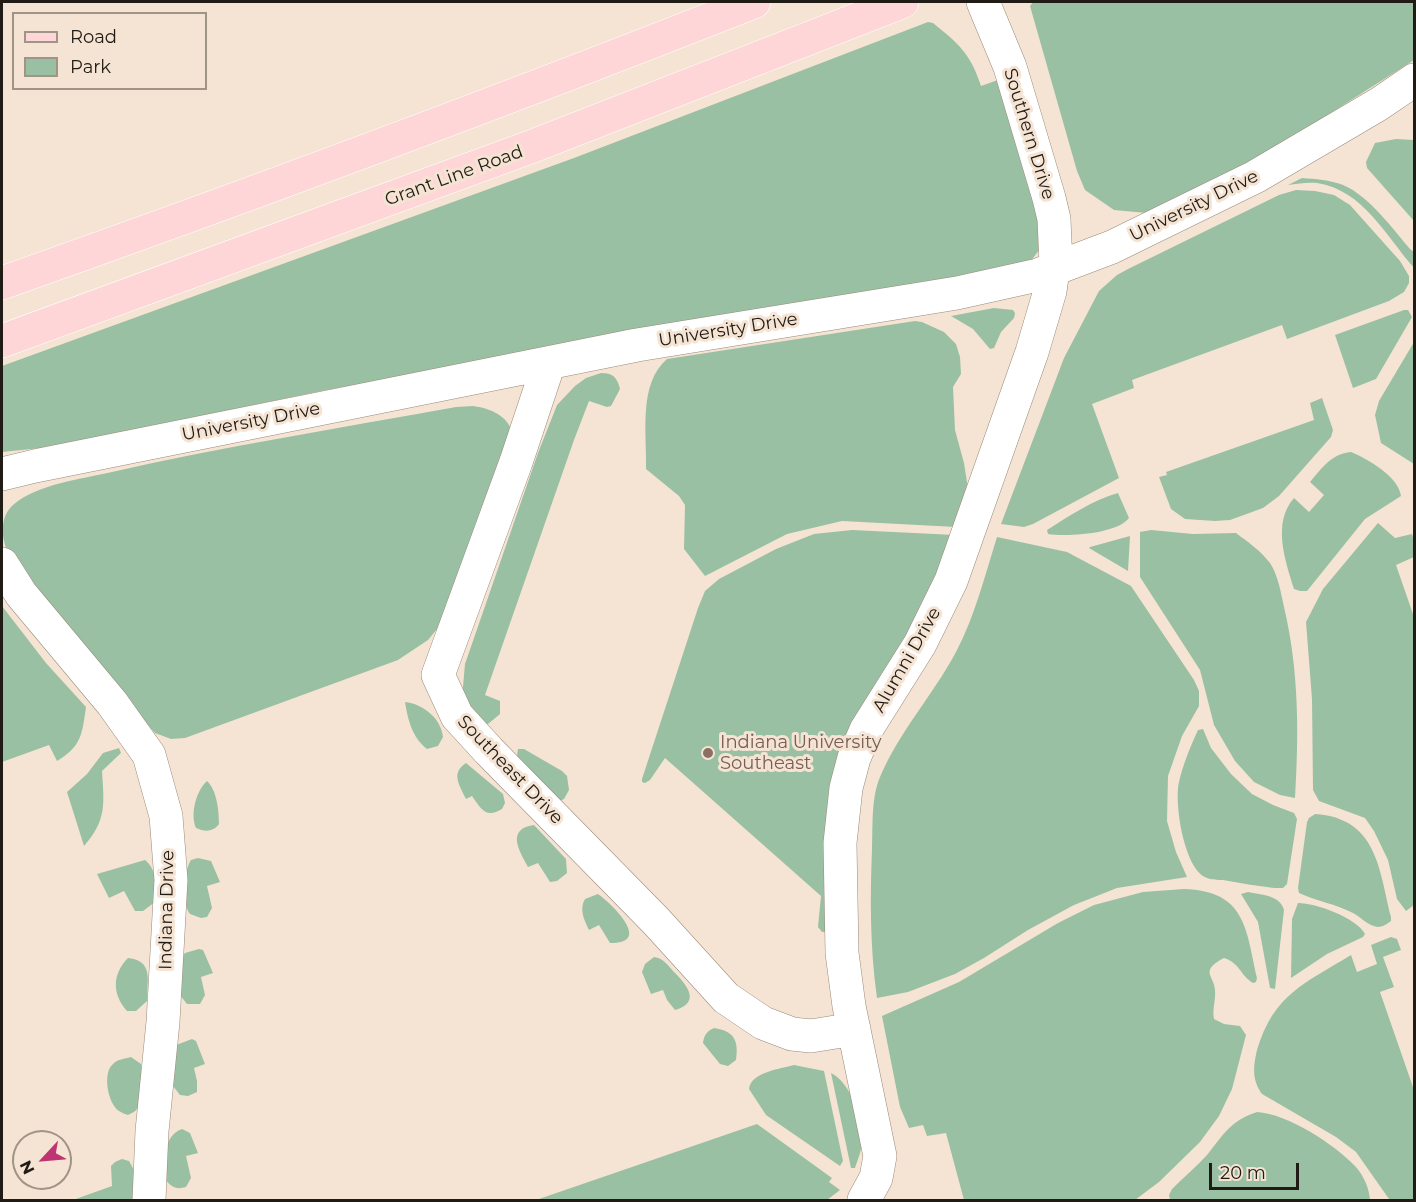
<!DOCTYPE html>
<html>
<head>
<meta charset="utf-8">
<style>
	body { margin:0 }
	#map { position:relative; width:1416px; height:1202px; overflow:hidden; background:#f5e4d3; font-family:Montserrat,sans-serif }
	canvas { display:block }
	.frame { position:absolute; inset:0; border:3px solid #201b14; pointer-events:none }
	.legend { position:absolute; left:12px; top:12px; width:195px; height:78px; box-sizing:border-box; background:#f5e4d3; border:2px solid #a09487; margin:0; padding:8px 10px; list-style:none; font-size:18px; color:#201b14 }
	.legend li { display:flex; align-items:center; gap:12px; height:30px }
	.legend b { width:30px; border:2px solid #a09487 }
	.north { position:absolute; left:12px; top:1130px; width:60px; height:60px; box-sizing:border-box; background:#f5e4d3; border:2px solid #a09487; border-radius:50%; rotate:244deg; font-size:16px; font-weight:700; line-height:24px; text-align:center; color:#201b14 }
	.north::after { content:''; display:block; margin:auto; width:21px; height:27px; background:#be3572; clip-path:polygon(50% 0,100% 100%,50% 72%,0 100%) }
	.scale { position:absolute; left:1209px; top:1163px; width:90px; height:27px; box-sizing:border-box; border:3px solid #201b14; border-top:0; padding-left:8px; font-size:18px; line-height:21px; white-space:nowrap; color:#201b14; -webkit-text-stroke:4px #f5e4d3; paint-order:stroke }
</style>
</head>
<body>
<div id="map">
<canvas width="1416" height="1202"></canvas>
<div class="frame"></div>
<ul class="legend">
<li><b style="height:8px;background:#fed6d7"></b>Road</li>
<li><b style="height:16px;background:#9ac0a3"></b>Park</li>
</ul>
<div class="north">N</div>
<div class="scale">20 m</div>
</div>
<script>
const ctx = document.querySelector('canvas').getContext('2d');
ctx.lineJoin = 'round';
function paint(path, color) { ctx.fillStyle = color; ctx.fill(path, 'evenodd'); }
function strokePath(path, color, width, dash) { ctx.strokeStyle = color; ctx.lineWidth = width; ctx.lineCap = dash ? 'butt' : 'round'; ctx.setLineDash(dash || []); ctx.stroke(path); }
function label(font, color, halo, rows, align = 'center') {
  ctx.font = font + ' Montserrat,sans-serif'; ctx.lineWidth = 6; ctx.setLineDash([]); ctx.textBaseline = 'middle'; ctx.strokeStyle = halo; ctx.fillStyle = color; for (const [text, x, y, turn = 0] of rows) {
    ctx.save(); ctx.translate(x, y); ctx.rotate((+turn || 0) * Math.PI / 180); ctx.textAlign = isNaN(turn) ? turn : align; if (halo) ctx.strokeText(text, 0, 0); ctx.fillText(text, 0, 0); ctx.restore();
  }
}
paint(new Path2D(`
	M1033,2H1414V60L1271,151L1147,213L1114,210L1085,190L1077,171L1030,6Z
	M928,22L933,23C958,43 971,54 981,86L998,80L1036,204L1043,245L1030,262L1011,273L326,390L51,447L2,452V366L574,158Z
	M1396,139L1414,140V221L1367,168L1366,162L1375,143Z
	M1302,178C1315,179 1330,180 1343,185C1368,195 1393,229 1410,249L1414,252V268C1386,236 1363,190 1317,183C1307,182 1298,184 1288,185Z
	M1296,190L1315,191L1334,195L1350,205L1400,261L1409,276V283L1404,292L1389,301L1287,339L1282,325L1132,380L1134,388L1092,404L1119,478L1033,524L1024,527L1001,524L1064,358L1099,291L1117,275L1128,269L1279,195Z
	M994,308L1013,310L1015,313L1014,318L1001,332L994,348L990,349L973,329L951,316Z
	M1404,310H1408L1412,317L1376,379L1353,388L1335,335Z
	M915,321L922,322L944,332L956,344L960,357L961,374L953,387L955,430L964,463L969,495L956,527L842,521L787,534L705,576L684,549L685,505L679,496L646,469C647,433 638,384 667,359Z
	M1414,342V464L1381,443L1375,415L1379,401Z
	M601,373C613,373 617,377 620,389L611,406L607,407L589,401L574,440L485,695L500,701V714L488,724L480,725L462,698L465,664L538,453L557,405L575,386L586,378Z
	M1322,398L1333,430L1331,437L1279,496L1263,508L1230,520L1215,521L1185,519L1171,509L1159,477L1167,475L1166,472L1314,420L1310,403Z
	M473,406C488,408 505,414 511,429L442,623L428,640L398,660L185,738L171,739L155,733L116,689L7,550C1,535 0,517 13,505C37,484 82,479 112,472C226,446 341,428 456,407Z
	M1351,452C1368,459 1399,477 1401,496L1365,519L1307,591H1300L1294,589C1285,560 1272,523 1294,498L1309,512L1324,495L1310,482C1322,468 1331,454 1351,452Z
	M1118,493L1129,518C1117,534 1067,537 1048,534L1047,530C1069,516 1093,500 1118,493Z
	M1378,523L1395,538L1412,534L1414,541V557L1396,565L1414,617V905L1406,911L1397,899L1388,860L1374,831L1365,818L1319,801L1313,790L1312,699L1306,622L1323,589Z
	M852,530L955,535L933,603L875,699L825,932H822L818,927L821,896L665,758L650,780L645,783L642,782V779L698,608L705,591L719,579L776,549L814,534Z
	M1151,530L1193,534L1236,533C1248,542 1261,551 1270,563C1278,575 1281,593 1284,607C1299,670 1299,734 1295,798L1280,795L1254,782L1235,761L1214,725L1200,670L1140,577V532Z
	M1130,536L1128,571L1089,548L1090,547Z
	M997,537L1067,552L1131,586L1194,680L1199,691V706L1182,736L1168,776L1167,821L1176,852L1187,877L1117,888L1074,905L1028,930L984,958L955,974L908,992L877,998C870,948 870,899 872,849C873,825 871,798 880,777C899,732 933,695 956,652C975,616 985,575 997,537Z
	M2,606L46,663L86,707C82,734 82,746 57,761L49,745L2,762Z
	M405,702C423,704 441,718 443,737L438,746L427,749C412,737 408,720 405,702Z
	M1203,729L1211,748L1231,774L1252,794L1273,805L1294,813L1297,819L1287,884L1283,888H1274C1257,886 1240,883 1223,880C1218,880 1210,880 1205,877C1184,867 1174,803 1179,782C1183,765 1190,747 1198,730Z
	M119,748L121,753L102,771C104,804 107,820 84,846L67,792L87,774L103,753Z
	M518,749H524L562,771L567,776L569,790L564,799L555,803C542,790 512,770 518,749Z
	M466,763L503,794L505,803L502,809C486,819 481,809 472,796L466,799C460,786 450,773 466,763Z
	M207,781C217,790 219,811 219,824C213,832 205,832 196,828C190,814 196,791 207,781Z
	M1315,814C1377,818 1379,869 1391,917V921C1387,924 1382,927 1378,927C1368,926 1361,917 1353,913C1336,904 1316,901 1299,893L1298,888L1307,822L1309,818Z
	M534,825L566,859L567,873L557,881L550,882L538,863L528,867C520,852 505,829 534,825Z
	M198,858L211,861L220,882L207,886L212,908L207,917L201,918L190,914C181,901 183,873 191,860Z
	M145,860C158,871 156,886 155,902L143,911H135L124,891L109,898L97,874Z
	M1184,889C1246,891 1246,929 1257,978L1256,982L1253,983C1240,975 1240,963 1224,958C1199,971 1214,975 1215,990C1216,1000 1212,1009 1214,1019L1224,1024L1240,1026L1246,1035L1232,1089L1219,1116L1200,1142L1159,1182L1135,1200H964L946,1133L927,1136L923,1125L909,1128L900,1107L882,1016L959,982L1058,923L1094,905L1143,892Z
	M1248,892C1262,895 1280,895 1284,910L1275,989L1270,988L1258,922L1241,894Z
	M598,894C611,903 654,944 610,943L599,925L589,930C584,920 579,909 585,899Z
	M1298,903C1316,903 1357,918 1365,934L1363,937L1327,954L1291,978L1292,919Z
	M1391,937L1397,939L1401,950L1383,957L1394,987L1380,992L1414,1090V1200L1389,1199L1356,1152L1336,1137L1262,1094C1252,1080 1253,1067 1257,1050C1274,994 1304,984 1351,955L1357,972L1377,964L1371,945Z
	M199,949L203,950L213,973L201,977L205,995L200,1004H187L180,995L182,957L185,953Z
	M654,957C663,958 668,965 673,971C685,983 703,1002 675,1010L667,1000L663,990L651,994L642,972L645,964Z
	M128,958C154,961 147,980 147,1001L136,1011H127C112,994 112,974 128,958Z
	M714,1028C734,1031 739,1040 736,1060L728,1066L720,1064L703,1043C704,1035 707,1031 714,1028Z
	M192,1039L196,1041L205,1064L194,1068L197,1081V1092L188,1096L180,1095L173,1086L172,1081L176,1045Z
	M131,1057L141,1064C142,1074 144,1101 137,1109C135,1112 131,1113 128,1115C125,1114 122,1113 119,1111C108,1104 102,1073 113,1064C118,1059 124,1059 131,1057Z
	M794,1065L824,1071L843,1161L840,1166L766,1115L749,1089C751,1072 780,1069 794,1065Z
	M831,1073C852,1084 861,1117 862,1140C862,1150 858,1159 855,1168H851Z
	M1257,1112C1288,1114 1334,1144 1355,1166C1364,1176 1369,1188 1370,1200H1170L1169,1195L1172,1189C1184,1177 1196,1167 1207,1155C1224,1134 1230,1121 1257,1112Z
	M757,1124L832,1178L829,1182L840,1190L827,1200H536Z
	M182,1129L190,1133L198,1153L186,1156L191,1178L186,1187C176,1190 171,1187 165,1179C166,1161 162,1136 182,1129Z
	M122,1159L129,1161L135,1172L134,1200H73L112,1186L111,1166L115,1162Z`), '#9ac0a3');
const minor = new Path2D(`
	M549,363L516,462L438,675L457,716L489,751L656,921L726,998L763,1023L792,1034L811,1036L854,1029
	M2,474L35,466L637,345L957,293L1038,275L1112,247L1255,177L1379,104L1414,80
	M2,564L21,594L112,703L149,755L166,816L171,880L163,1022L152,1131L149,1200
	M864,1200L876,1178L880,1156L849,1006L842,953L840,843L846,788L854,758L866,730L920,644L951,581L1032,352L1050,291L1053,270L1056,265L1054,219L1049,198L1010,67L983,2`);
const major = new Path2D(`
	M2,283C254,194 505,100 754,2
	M2,341L533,146L902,2`);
strokePath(minor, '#998a7a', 34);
strokePath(major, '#fff', 34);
strokePath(minor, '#fff', 33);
strokePath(major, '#fed6d7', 33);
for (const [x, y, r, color] of [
	[708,753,6,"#8d6e63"]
]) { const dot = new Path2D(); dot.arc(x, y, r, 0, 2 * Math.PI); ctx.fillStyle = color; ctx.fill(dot); strokePath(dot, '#f5e4d3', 2); }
label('18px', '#201b14', '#f5e4d3', [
	["Southern Drive",1029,134,73],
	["Grant Line Road",454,176,-20],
	["University Drive",1194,206,-26],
	["University Drive",728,330,-9],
	["University Drive",251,422,-11],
	["Alumni Drive",907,660,-60],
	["Southeast Drive",510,770,46],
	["Indiana Drive",167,910,-89]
]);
label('18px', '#785e54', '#f5e4d3', [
	["Indiana University",720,743],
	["Southeast",720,764]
], 'left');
</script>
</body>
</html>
